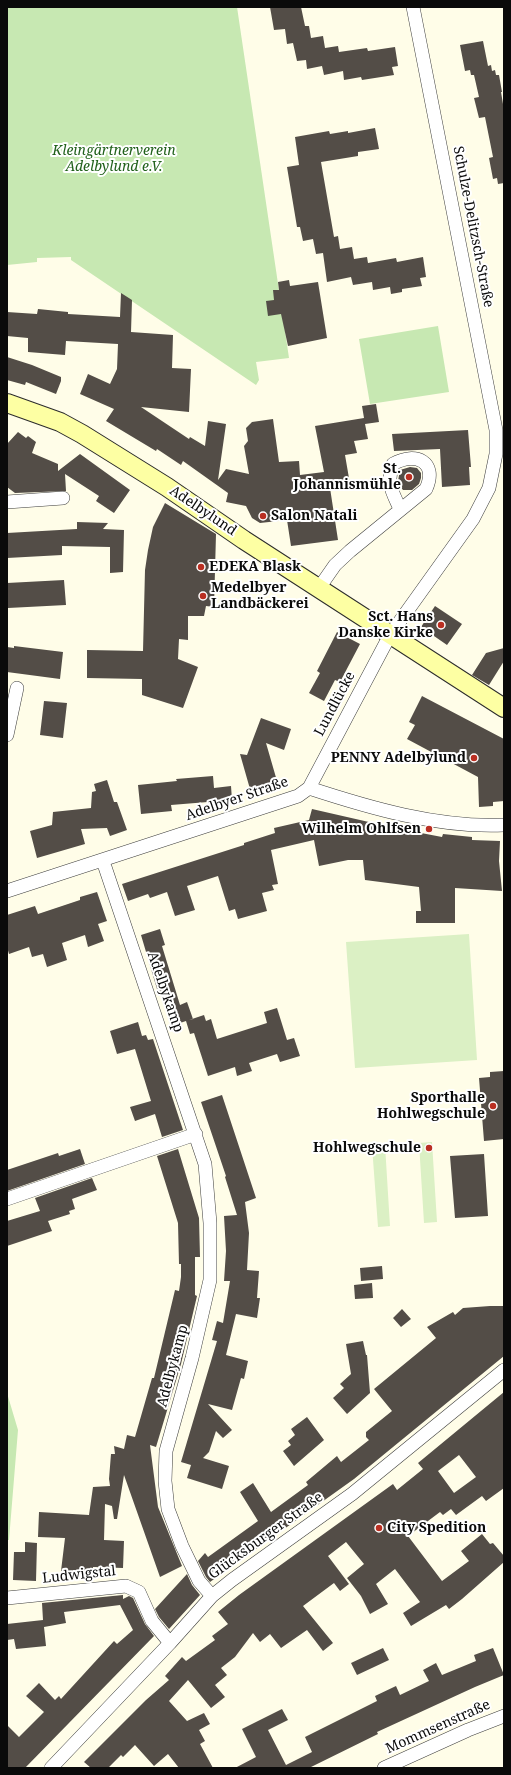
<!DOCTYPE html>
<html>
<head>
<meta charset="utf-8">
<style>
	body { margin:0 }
	#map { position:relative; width:511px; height:1775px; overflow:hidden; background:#fffde8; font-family:"Noto Serif",serif }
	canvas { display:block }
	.frame { position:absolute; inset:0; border:8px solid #0a0a0a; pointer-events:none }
</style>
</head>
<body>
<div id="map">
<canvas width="511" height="1775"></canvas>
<div class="frame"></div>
</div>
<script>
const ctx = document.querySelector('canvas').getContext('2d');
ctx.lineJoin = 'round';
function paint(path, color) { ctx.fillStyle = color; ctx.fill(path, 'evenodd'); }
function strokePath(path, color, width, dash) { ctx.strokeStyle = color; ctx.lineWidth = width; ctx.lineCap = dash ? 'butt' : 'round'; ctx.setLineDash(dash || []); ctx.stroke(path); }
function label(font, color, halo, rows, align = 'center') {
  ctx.font = font + ' "Noto Serif",serif'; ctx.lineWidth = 4; ctx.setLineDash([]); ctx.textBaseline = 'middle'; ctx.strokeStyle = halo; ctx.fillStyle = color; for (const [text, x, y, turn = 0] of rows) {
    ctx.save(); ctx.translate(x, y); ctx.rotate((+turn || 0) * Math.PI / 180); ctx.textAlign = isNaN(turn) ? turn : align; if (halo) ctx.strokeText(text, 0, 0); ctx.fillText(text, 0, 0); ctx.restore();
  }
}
paint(new Path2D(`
	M7,7H237L289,358L256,362L259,380L256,385L71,260V257L37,258V262L7,265Z
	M438,326L449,392L370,404L359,339Z
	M7,1393L18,1430L9,1540H7Z`), '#c7e8b2');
paint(new Path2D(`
	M469,934L477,1060L355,1068L346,942Z
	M432,1142L437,1222L424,1223L419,1143Z
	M385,1145L390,1226L378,1227L372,1146Z`), '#dbf0c4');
paint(new Path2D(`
	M270,7H301L305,26H309L311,38L323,36L325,48L338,46L339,52L367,48L368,51L395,47L398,66L392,67L394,75L362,80L361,77L344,80L343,71L324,75L322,66L307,69L306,60L297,61L293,43L287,44L285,29L274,30Z
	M483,41L488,66L491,65L492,71L495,70L496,75H499L502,92H501L504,110V183L498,184L497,178L493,179L489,158L493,157L485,117L479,118L474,98L479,97L474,75H471L470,70L465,71L460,45Z
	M375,128L379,149L358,152V156L321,162L334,237L338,236L340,249L352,247L354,259L367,257L368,263L396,258L397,262L423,257L426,277L420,278L422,286L402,289V292L391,294L390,287L373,290L372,282L353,285L351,277L327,282L323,253L316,254L313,239L303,241L300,227H297L287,167L299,165L295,137L329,131L330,134L348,131V133Z
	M289,280L290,286L318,282L327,338L288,346L281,314L268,316L266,301L274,300L273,290H279L278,282Z
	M121,293L132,300L131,332L173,335L172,368L191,369L189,412L141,407L189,439L190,437L205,446L208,421L226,424L218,480L226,469L249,474L244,446L248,441L246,428L252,422L273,419L279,462L299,461L300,475L324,472L315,426L364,418L362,406L376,404L379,422L365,424L368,439L354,441L357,453L345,455L350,484L330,488L338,540L291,546L287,520L260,523L252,518L246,506L226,502L228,493L183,461L181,465L157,449L156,451L106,421L114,409L80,394L88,374L110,384L117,369L118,344L66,341L65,355L28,352V338L7,336V312L37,314L38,309L68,312V314L120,317Z
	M7,357L32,365L61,377V381L56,394L26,382L25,385L7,380Z
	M468,430L471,467H469L470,485L442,487L440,449L394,451L392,434Z
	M18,432L26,438L28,436L36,442L32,453L58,464V471L80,454L130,490L114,513L96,501L99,496L65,474L66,491L15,493L7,487V444Z
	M410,467L417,468L421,473V478L419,484L412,490H403L399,485L398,481L400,470Z
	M165,503L216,534L214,607L206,606L204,616H188V640L179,639L178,659L198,667L183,708L142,695V679L87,678V650L143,651L145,570L148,550L153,527Z
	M77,522L108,523L103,529L124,530L123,572L110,573V547L62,546V555L7,558V533L77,529Z
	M64,580L66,605L8,608L7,583Z
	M435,606L462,624L447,645L421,627Z
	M337,632L360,644L340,682L335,680L324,701L309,693L320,673L317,671Z
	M14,646L63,652L60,679L7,672V647L14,648Z
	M504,648V661L489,685L472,675L486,653Z
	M422,696L504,739V801L493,802V806L479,807L478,777L407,739L415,725L409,722Z
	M44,701L67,703L63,738L40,735Z
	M261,718L291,729L284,750L266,743L277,781L250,789L240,754L247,755Z
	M213,776L214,788L231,786L232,800L171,805L172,811L141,814L138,785L177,781L176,779Z
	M107,780L114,802H117L127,830L110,836L107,828L81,829L85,844L37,858L30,831L52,825L53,812L91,808L92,792L96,791L94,784Z
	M312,809L395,828L442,837L443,834L472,837V840L500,841L499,861L502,891L455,888V923H416V911H421L419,887L365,880L363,860H348L319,866L314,840L271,850L278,884L272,885L274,890L262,893L267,911L238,919L235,909L229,911L218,876L187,886L195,910L175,916L167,892L150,898L148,894L128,901L122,884L244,845V843L275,833L274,828L309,820Z
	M97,892L107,921L98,924L104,941L88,947L85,935L62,943L67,960L47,967L43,954L32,957L29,947L9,954L7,947V915L35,906L38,914L80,900V897Z
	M160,929L165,945L162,946L180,1005L187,1002L193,1019L189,1020L204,1015L206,1021L211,1019L217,1039L267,1023L264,1012L277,1008L287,1040L294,1038L300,1056L280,1062L277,1054L249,1063L252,1071L237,1076L235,1067L208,1076L194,1033L190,1034L186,1021L171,1026L159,989H157L141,935Z
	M138,1022L142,1036L146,1035L148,1040L153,1039L183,1130L162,1137L155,1114L135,1121L130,1107L151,1101L135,1049L117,1054L110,1031Z
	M504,1071V1139L484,1141L479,1078L490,1077V1072Z
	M222,1095L256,1198L245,1202L249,1233L247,1270L259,1271L257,1298H260L257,1318L236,1314L226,1355L248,1361L244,1379L241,1378L232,1410L208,1404L232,1430L223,1438L216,1431L209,1452L203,1458L229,1466L222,1489L187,1478L191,1465L181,1462L217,1341L212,1340L217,1321L223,1323L230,1281H224L226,1251L224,1216L237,1215L225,1177L226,1176L201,1102Z
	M80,1149L85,1164L7,1191V1170L58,1153L59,1156Z
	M178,1149L199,1218L200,1257H195V1295L197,1296L181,1364L156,1447L150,1445L158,1507L182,1566L160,1577L124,1475L117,1519H114L112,1506L105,1504L104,1540L124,1541L123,1568L93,1567L92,1575L61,1571L65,1538L38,1537L39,1512L89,1515L93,1487L110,1486L109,1479L111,1454H115L114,1446L124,1449L127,1435L135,1437L152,1378H154L175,1290L179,1291L181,1277V1264H179L178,1223L157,1156Z
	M484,1154L488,1216L455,1218L450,1156Z
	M92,1178L97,1190L72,1199L75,1209L69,1211L70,1214L48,1221L52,1231L7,1246V1221L40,1211L35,1198Z
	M382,1266L383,1279L361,1281L360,1268Z
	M372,1283L373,1298L355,1299L354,1285Z
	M490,1306H504V1356L354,1479L210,1582L206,1577L198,1561L205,1553L208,1557L258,1521L240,1492L253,1483L271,1512L308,1485L306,1482L337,1456L341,1462L369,1440L366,1437V1432L392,1411L374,1389L436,1338L427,1327L453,1312L455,1315L463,1308Z
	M402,1309L411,1319L401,1327L393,1318Z
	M363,1341L366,1355H367L370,1393L347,1414L333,1398L344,1388L340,1384L351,1374L346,1344Z
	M504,1392V1488L486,1501L482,1496L456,1515L451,1509L443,1515L440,1512L408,1536L442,1581L469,1561L461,1551L482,1534L490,1544L493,1543L504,1556V1562L462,1599L449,1609L446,1605L411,1626L403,1613L420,1602L395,1569L376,1584L388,1604L370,1614L361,1596L347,1578L364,1564L346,1542L328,1556L349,1584L340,1591L334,1583L303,1606L333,1643L323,1651L307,1630L281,1648L270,1634L260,1642L253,1633L235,1657L221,1668L227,1675L215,1685L225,1697L211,1708L188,1680L169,1701L187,1721L204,1713L210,1724L199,1730L205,1741L200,1744L213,1768H179L168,1754L154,1766L135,1745L123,1757L121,1755L108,1768H91L84,1762L146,1700L169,1680L165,1676L182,1657L186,1661L215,1640L212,1636L228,1624L218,1612L239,1595L393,1484L397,1490L423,1469L418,1463ZM459,1455L476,1477L454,1493L438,1471Z
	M307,1417L324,1440L294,1466L283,1451L291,1445L288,1441L295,1435L291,1429Z
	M25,1542L37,1543L36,1581L13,1580L14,1552H25Z
	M187,1574L192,1585L200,1595L169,1629L159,1617L155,1609Z
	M123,1595V1599L129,1596L133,1598L145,1624L154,1636L25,1768H7V1725L19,1737L44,1712L26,1696L39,1683L55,1700L59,1696L61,1699L114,1641L117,1644L133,1630L120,1605L64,1612L66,1623L44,1627L46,1646L16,1649L14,1639L7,1640V1624L43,1620L42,1603Z
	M383,1648L389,1660L357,1675L351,1663Z
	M493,1648L504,1675L475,1687L377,1732L378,1734L309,1768H235L256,1757L242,1729L282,1709L288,1720L268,1730L286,1765L312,1752L305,1737L377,1701L375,1696L396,1686L400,1695L429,1681L423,1670L436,1663L442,1675L476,1661L474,1655Z`), '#534d47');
const street = new Path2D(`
	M7,502L63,498
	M319,588L335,565L350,551L426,489C438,462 416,451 393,464C386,483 392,491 400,509
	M7,735L17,688
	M309,788C370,808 438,828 504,825
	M103,861L205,1164L210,1223V1280L192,1358L166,1451L165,1481L168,1509L182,1546L199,1581L212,1596
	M7,891L298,796L309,788L390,635L473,519L489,488L496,454V430L413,7
	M7,1199L196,1134
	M7,1598L126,1586L139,1592L152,1621L170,1643
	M51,1768L170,1643L212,1596L232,1580L352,1494L504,1370
	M384,1768L468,1730L504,1716`);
const secondary = new Path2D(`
	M7,403L60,422L82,434L167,487L244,540L504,708`);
strokePath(street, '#3d3d3d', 14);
strokePath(secondary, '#2c2c2c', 20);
strokePath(street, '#fff', 13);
strokePath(secondary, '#fdffa3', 18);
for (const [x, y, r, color] of [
	[409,477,4,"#ba2f22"],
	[263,516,4,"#ba2f22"],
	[201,567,4,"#ba2f22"],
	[203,596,4,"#ba2f22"],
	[441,625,4,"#ba2f22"],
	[474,758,4,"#ba2f22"],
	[429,829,4,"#ba2f22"],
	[493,1106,4,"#ba2f22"],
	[429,1148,4,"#ba2f22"],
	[379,1528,4,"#ba2f22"]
]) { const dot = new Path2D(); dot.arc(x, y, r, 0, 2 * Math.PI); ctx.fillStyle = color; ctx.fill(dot); strokePath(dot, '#fff', 1.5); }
label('italic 14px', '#21611b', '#fff', [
	["Kleingärtnerverein",114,151],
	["Adelbylund e.V.",114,167]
]);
label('14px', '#0a0a0a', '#fff', [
	["Schulze-Delitzsch-Straße",473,227,79],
	["Adelbylund",203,511,34],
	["Lundlücke",335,704,-62],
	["Adelbyer Straße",237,799,-19],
	["Adelbykamp",165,992,71],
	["Adelbykamp",173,1366,-75],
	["Glücksburger Straße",266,1536,-36],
	["Ludwigstal",79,1575,-6],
	["Mommsenstraße",438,1727,-24]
]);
label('bold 14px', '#0a0a0a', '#fff', [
	["St.",401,469],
	["Johannismühle",401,485],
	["Salon Natali",271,516,"left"],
	["EDEKA Blask",209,567,"left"],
	["Medelbyer",211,588,"left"],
	["Landbäckerei",211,604,"left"],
	["Sct. Hans",433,617],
	["Danske Kirke",433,633],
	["PENNY Adelbylund",466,758],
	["Wilhelm Ohlfsen",421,829],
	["Sporthalle",485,1098],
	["Hohlwegschule",485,1114],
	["Hohlwegschule",421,1148],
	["City Spedition",387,1528,"left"]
], 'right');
</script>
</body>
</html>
